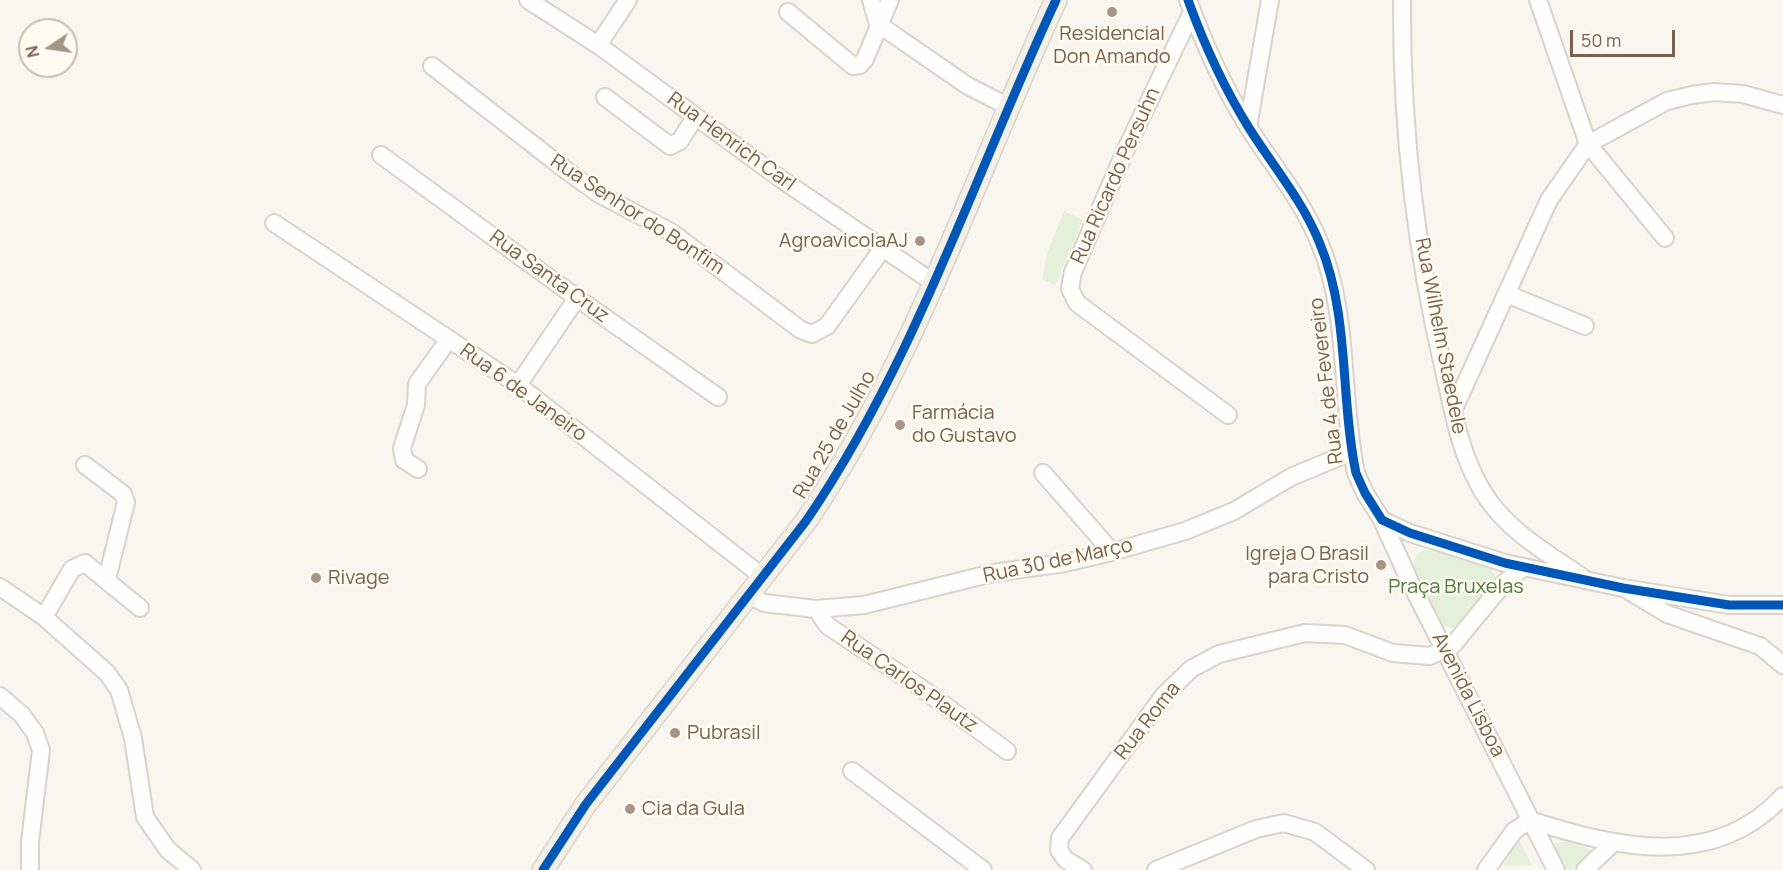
<!DOCTYPE html>
<html>
<head>
<meta charset="utf-8">
<style>
	body { margin:0 }
	#map { position:relative; width:1783px; height:870px; overflow:hidden; background:#f9f6ef; font-family:Manrope,sans-serif }
	canvas { display:block }
	.north { position:absolute; left:18px; top:18px; width:60px; height:60px; box-sizing:border-box; background:#fffbf1; border:2px solid #c9bdaf; border-radius:50%; rotate:257deg; font-size:16px; font-weight:700; line-height:24px; text-align:center; color:#78614d }
	.north::after { content:''; display:block; margin:auto; width:21px; height:27px; background:#a59586; clip-path:polygon(50% 0,100% 100%,50% 72%,0 100%) }
	.scale { position:absolute; left:1570px; top:30px; width:105px; height:27px; box-sizing:border-box; border:3px solid #78614d; border-top:0; padding-left:8px; font-size:18px; line-height:21px; white-space:nowrap; color:#78614d; -webkit-text-stroke:4px #fffbf1; paint-order:stroke }
</style>
</head>
<body>
<div id="map">
<canvas width="1783" height="870"></canvas>
<div class="north">N</div>
<div class="scale">50 m</div>
</div>
<script>
const ctx = document.querySelector('canvas').getContext('2d');
ctx.lineJoin = 'round';
function paint(path, color) { ctx.fillStyle = color; ctx.fill(path, 'evenodd'); }
function strokePath(path, color, width, dash) { ctx.strokeStyle = color; ctx.lineWidth = width; ctx.lineCap = dash ? 'butt' : 'round'; ctx.setLineDash(dash || []); ctx.stroke(path); }
function label(font, color, halo, rows, align = 'center') {
  ctx.font = font + ' Manrope,sans-serif'; ctx.lineWidth = 5; ctx.setLineDash([]); ctx.textBaseline = 'middle'; ctx.strokeStyle = halo; ctx.fillStyle = color; for (const [text, x, y, turn = 0] of rows) {
    ctx.save(); ctx.translate(x, y); ctx.rotate((+turn || 0) * Math.PI / 180); ctx.textAlign = isNaN(turn) ? turn : align; if (halo) ctx.strokeText(text, 0, 0); ctx.fillText(text, 0, 0); ctx.restore();
  }
}
paint(new Path2D(`
	M1064,211L1083,220L1059,277L1055,285L1042,279L1048,251Z
	M1427,550L1490,565L1497,580L1463,626L1453,628L1443,626L1414,571C1412,560 1416,552 1427,550Z
	M1518,838L1532,865L1504,866Z
	M1569,841L1591,850L1572,870H1568L1556,851L1555,843Z`), '#e4f0da');
const minor = new Path2D(`
	M528,0L598,45L781,179L934,283
	M871,0L878,24L968,86L1009,107
	M1188,0C1204,44 1224,88 1249,128C1273,166 1303,201 1320,244C1350,316 1340,398 1356,473L1365,493L1382,520L1410,533L1505,563L1623,588L1729,605H1783
	M1402,0C1401,125 1416,253 1445,375C1454,416 1461,456 1483,492C1507,531 1546,552 1582,577
	M1538,0L1588,144L1665,238
	M788,12L853,66L860,65L865,59L890,0
	M1192,12L1126,149L1073,272L1070,289L1077,303L1228,415
	M598,45L628,0
	M432,66L567,171L599,194L671,232L801,330L812,334L827,326L883,248
	M605,97L670,146L680,141L695,117
	M1248,127L1270,0
	M381,155L577,298L718,397
	M274,223L518,385L763,577
	M1507,294L1585,326
	M518,385L577,298
	M1453,411L1549,200L1588,144L1667,101L1692,95L1714,92L1743,94L1783,105
	M85,465L123,494L126,502L107,579
	M418,469L404,460L402,448L416,405L417,384L449,339
	M1043,473L1112,552
	M1382,520L1411,584L1556,870
	M0,587L44,617L107,673L119,690L133,738L145,817L168,850L192,870
	M1629,591L1667,614L1760,646L1783,665
	M749,595L764,603L816,609L864,605L993,573L1065,563L1112,552L1185,531L1234,511L1291,477L1351,452
	M816,609L828,626L924,690L1007,751
	M44,617L72,569L85,563L140,608
	M0,696L22,715L35,733L41,750L30,842V870
	M852,771L983,870
	M1083,870L1066,860L1059,850L1060,838L1164,695L1191,669L1219,654L1305,633L1345,635L1393,653L1430,656L1453,645L1504,583L1523,568
	M1156,870L1256,829L1284,823L1315,832L1366,870
	M1486,870L1514,831L1530,820C1619,849 1715,870 1783,796
	M1585,870L1611,845`);
const major = new Path2D(`
	M543,870L586,804L806,521C915,362 975,174 1056,0`);
strokePath(minor, '#d8d3cc', 20);
strokePath(major, '#dad3cc', 24);
strokePath(minor, '#fefefd', 16);
strokePath(major, '#f3f0e7', 21);
strokePath(new Path2D(`
	M1188,0C1204,44 1224,88 1249,128C1273,166 1303,201 1320,244C1350,316 1340,398 1356,473L1365,493L1382,520L1410,533L1505,563L1623,588L1729,605H1783
	M543,870L586,804L806,521C915,362 975,174 1056,0`), '#0057b8', 9);
for (const [x, y, r, color] of [
	[1112,12,6,"#a59586"],
	[920,241,6,"#a59586"],
	[900,425,6,"#a59586"],
	[1381,565,6,"#a59586"],
	[316,578,6,"#a59586"],
	[675,733,6,"#a59586"],
	[630,809,6,"#a59586"]
]) { const dot = new Path2D(); dot.arc(x, y, r, 0, 2 * Math.PI); ctx.fillStyle = color; ctx.fill(dot); strokePath(dot, '#fffbf1', 2); }
label('20px', '#78614d', '#fffbf1', [
	["Residencial",1112,34,"center"],
	["Don Amando",1112,57,"center"],
	["AgroavicolaAJ",908,241,"right"],
	["Farmácia",912,413],
	["do Gustavo",912,436],
	["Igreja O Brasil",1369,554,"right"],
	["para Cristo",1369,577,"right"],
	["Rivage",328,578],
	["Pubrasil",687,733],
	["Cia da Gula",642,809]
], 'left');
label('20px', '#78614d', '#fffbf1', [
	["Rua Henrich Carl",731,142,36],
	["Rua Ricardo Persuhn",1116,176,-66],
	["Rua Senhor do Bonfim",637,215,33],
	["Rua Santa Cruz",549,277,36],
	["Rua Wilhelm Staedele",1440,336,79],
	["Rua 4 de Fevereiro",1327,381,-97],
	["Rua 6 de Janeiro",523,393,36],
	["Rua 25 de Julho",835,435,-60],
	["Rua 30 de Março",1058,561,-12],
	["Rua Carlos Plautz",909,682,35],
	["Avenida Lisboa",1468,695,63],
	["Rua Roma",1148,721,-52]
]);
label('20px', '#4f7e44', '#fffbf1', [
	["Praça Bruxelas",1456,587]
]);
</script>
</body>
</html>
